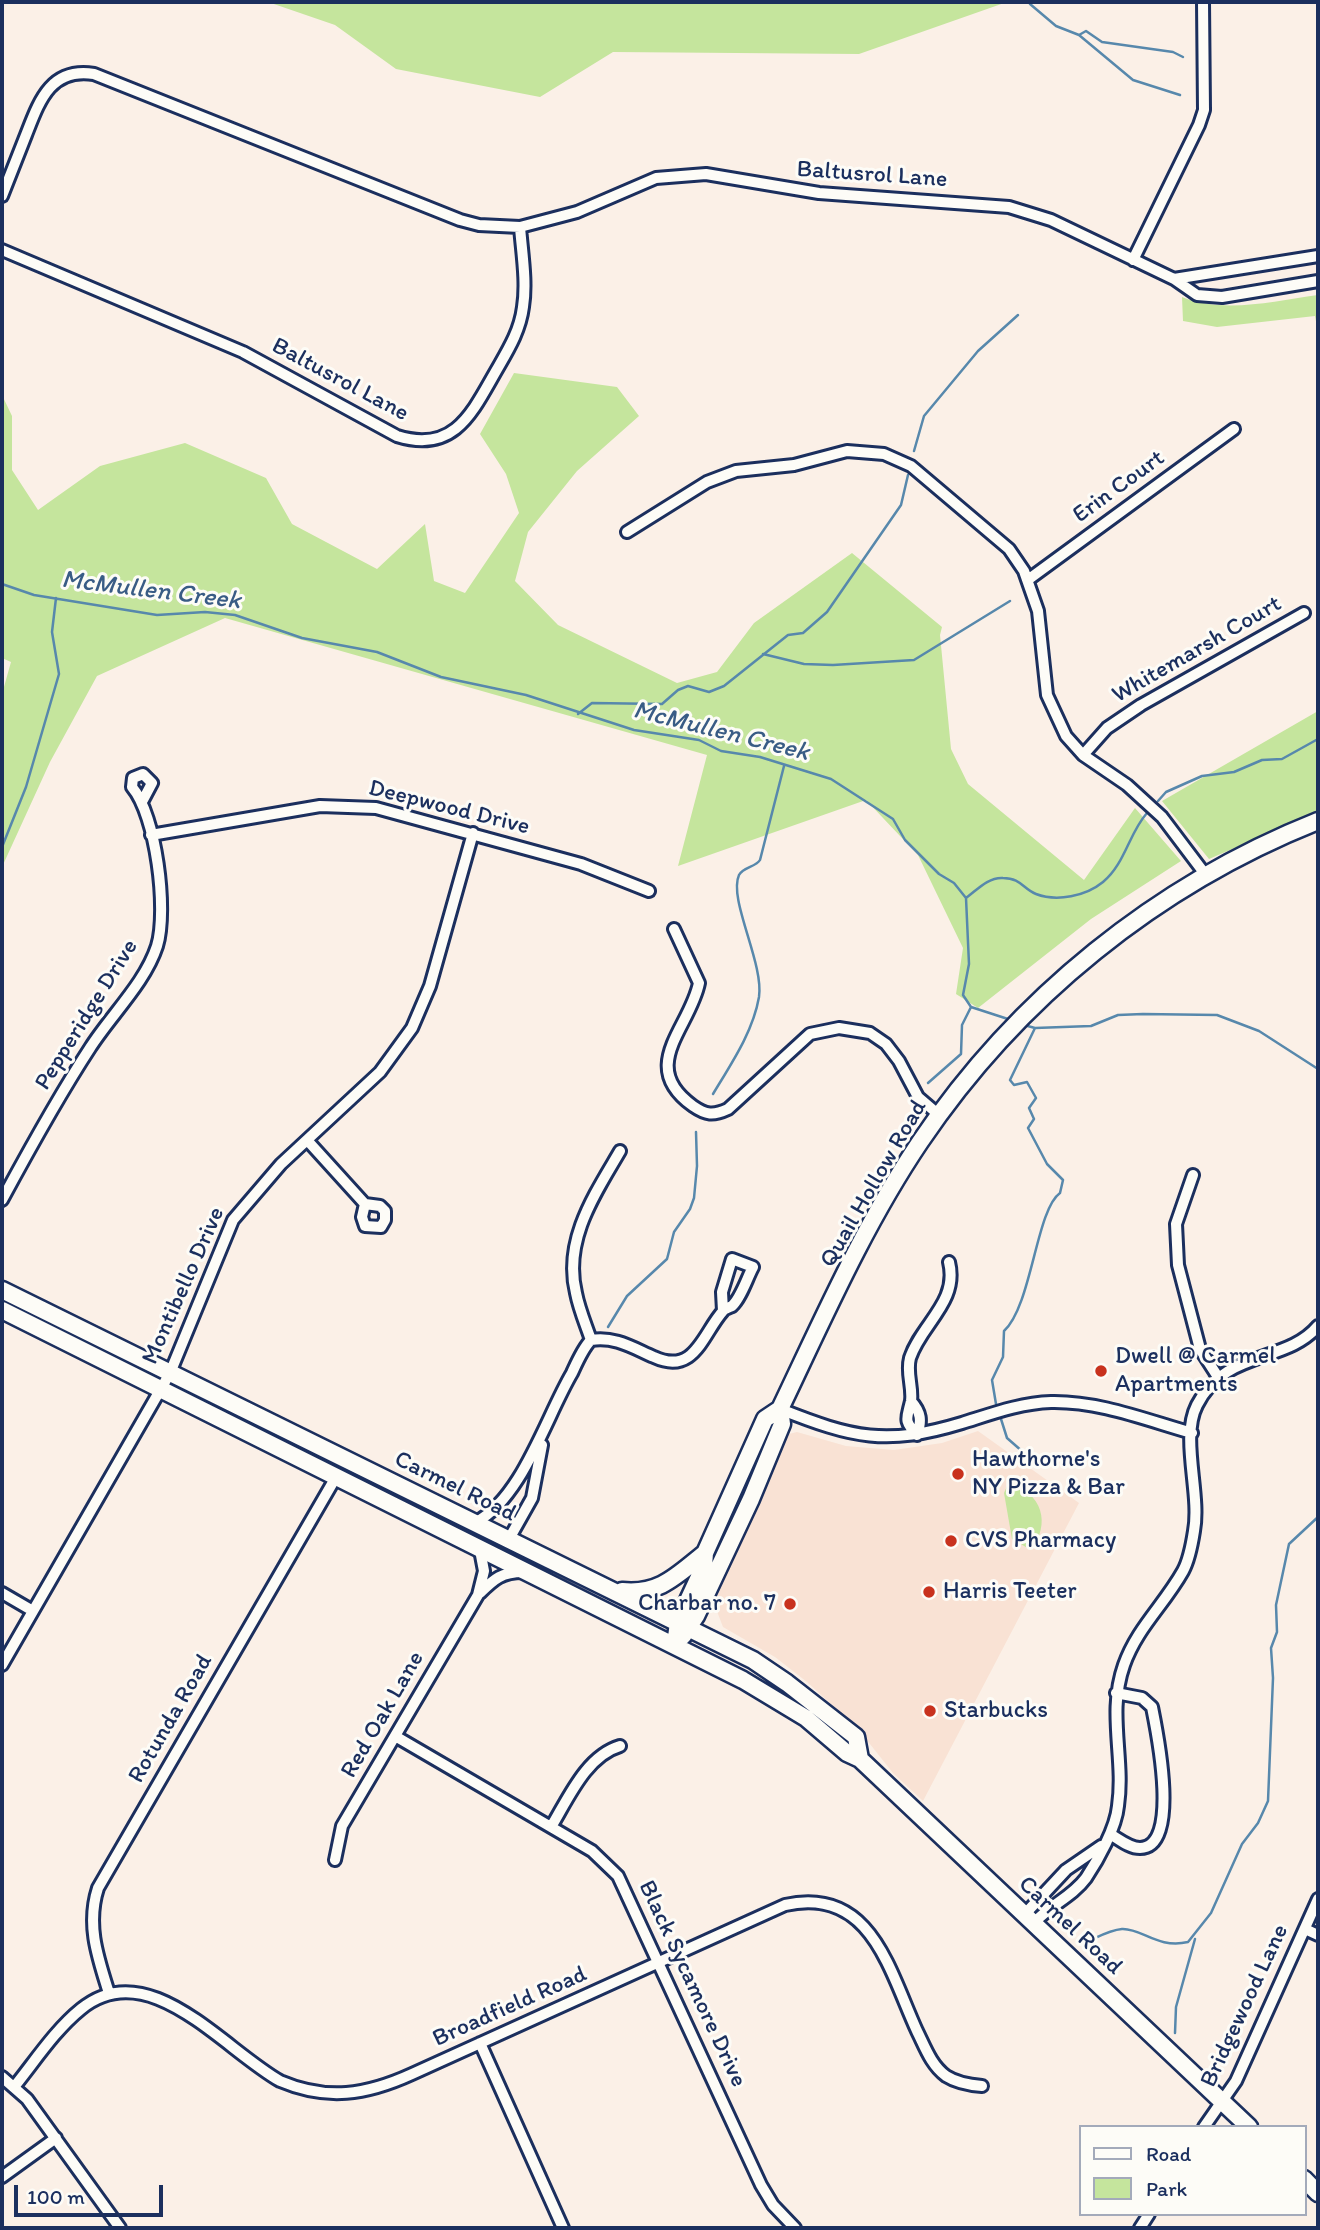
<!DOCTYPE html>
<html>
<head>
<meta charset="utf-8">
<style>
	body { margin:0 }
	#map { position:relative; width:1320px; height:2230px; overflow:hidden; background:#fbf0e7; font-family:Itim,sans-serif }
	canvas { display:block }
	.frame { position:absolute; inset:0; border:4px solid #1b2f5e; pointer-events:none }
	.legend { position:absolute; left:1079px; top:2125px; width:228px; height:91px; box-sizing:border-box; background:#fdfcf7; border:2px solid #a3aaba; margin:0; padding:9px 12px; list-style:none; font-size:21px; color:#1b2f5e }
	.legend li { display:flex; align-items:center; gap:14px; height:35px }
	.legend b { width:35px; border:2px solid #a3aaba }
	.scale { position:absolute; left:14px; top:2185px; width:149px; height:32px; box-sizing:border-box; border:4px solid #1b2f5e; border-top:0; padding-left:9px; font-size:21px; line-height:24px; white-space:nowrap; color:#1b2f5e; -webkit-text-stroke:5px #fdfcf7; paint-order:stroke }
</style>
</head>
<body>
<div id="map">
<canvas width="1320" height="2230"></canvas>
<div class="frame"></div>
<ul class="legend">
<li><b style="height:9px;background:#fdfcf7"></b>Road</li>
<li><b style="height:19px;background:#c5e59d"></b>Park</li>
</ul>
<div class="scale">100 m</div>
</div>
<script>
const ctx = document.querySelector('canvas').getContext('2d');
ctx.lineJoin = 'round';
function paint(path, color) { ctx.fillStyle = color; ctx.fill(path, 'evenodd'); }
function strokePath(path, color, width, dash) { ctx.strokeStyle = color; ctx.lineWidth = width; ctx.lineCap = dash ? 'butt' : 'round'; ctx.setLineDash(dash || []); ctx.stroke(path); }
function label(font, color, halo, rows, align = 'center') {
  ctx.font = font + ' Itim,sans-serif'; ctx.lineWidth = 6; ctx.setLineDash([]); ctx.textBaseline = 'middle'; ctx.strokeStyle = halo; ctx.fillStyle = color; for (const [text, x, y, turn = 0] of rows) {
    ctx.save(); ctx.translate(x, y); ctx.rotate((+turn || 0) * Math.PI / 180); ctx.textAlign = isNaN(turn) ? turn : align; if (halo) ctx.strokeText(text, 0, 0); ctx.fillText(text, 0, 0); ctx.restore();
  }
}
paint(new Path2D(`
	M978,1431L1079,1503L923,1801L893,1773L858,1729L807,1682L775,1657L723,1627L713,1601L789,1434L797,1432L846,1446L894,1450L942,1443Z`), '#f9e2d4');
paint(new Path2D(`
	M268,2H1007L859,54L613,52L540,97L396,69L335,25Z
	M1318,295V332L1315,316L1217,327L1183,321L1182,297C1225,314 1273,301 1318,295Z
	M514,373L617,387L639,416L577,471L528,532L515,581L558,625L677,683L717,672L754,623L852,553L942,627L940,635L951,749L968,784L1084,880L1135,808L1181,861L1091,919L978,1008L956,994L963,948L918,855L866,800L678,866L707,755L225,618L97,676L50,762L2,867V694L11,662L2,658V395L12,416V470L38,510L100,466L185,443L266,478L292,524L377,569L425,524L434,581L465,593L519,513L506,474L480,434Z
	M1318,711V812L1209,859L1162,801Z
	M1008,1484C1043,1492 1051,1524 1031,1550L1012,1539L1004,1493Z`), '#c5e59d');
strokePath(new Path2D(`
	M1030,4L1056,26L1079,35L1133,80L1180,95
	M1079,35L1086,31L1102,42L1173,52L1183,57
	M914,451L924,416L978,351L1018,315
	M2,584L34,595L157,615L205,612L235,615L302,638L377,652L441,677L526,695L634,730L699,740L721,751L760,757L831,779L893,819L905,840L939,874L954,883L966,898L969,964L963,995L971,1007L1011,1020
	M763,654L804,664L833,665L914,660L1010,601
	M578,714L592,703L662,704L678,690L688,686L709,692L724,686L788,635L803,633L827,612L901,505L908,475
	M1158,801L1166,792L1202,776L1234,772L1262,760L1282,759L1318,739
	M2,847L26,787L59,674L52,632L56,598
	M966,898C977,890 988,877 1003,878C1021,878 1023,889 1036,894C1057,902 1086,896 1103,882C1125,864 1129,833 1147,813
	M1024,1025L1035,1028L1091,1026L1118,1015L1143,1014L1217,1015L1259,1031L1318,1069
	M928,1083L961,1054L962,1025L971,1007
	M713,1094C731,1064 753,1032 759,997C764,963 728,899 739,875C743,867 756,867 760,860L784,766
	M608,1327L627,1296L667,1259L674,1232L690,1209L694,1198L697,1166L696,1132
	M996,1404L992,1380L1003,1357L1004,1331C1032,1305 1036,1210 1060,1193L1063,1180L1047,1164L1028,1128L1034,1119L1029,1108L1036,1098L1027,1082L1014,1085L1010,1080L1035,1028
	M1001,1419L1007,1438L1039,1466
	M1084,1943C1096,1938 1109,1930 1122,1929C1142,1928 1157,1949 1188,1942L1211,1913L1242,1844L1258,1823L1268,1801L1273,1678L1271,1648L1277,1632L1276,1605L1289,1544L1318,1517
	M1175,2033L1176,2007L1195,1939`), '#5788ac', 2.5);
const minor = new Path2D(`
	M2,196C10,176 18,155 26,135C39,102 50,67 94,74L460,220L479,225L520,227C522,253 527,282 523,307C520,331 508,350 496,371C472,413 454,454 397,436L243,352L2,250
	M520,227L577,212L656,178L706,174L819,193L1009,207L1051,220L1174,279L1197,295L1222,297L1318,281
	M1133,260L1199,125L1204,110L1203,2
	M1174,279L1318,256
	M627,532L707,482L736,471L794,465L847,451L884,454L911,466L1009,549L1024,571L1038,611L1047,695L1066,736L1083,755L1127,785L1162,817L1205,874
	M1029,579L1234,429
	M1083,755L1107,728L1141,705L1304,613
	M151,835L320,806L376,808L581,864L649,891
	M674,929L699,983C690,1028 637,1066 693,1106C706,1115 713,1116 728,1109L810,1034L839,1028L870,1033L886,1044L899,1061L918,1097L939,1115
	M307,1140L365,1204L362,1217L365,1226L381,1227L385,1220V1211L380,1206L365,1204
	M1193,1175L1176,1224L1178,1265L1200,1349L1218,1377
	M2,1200C30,1148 58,1097 90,1048C111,1015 145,983 157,946C168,910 156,815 132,787L133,778L143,774L152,783L143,800
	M591,1340C615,1336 633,1348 654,1357C695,1376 703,1333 723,1311C724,1309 730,1307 732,1306C741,1298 747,1278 753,1267L732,1259L722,1292L723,1311
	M591,1340C586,1325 579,1309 576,1293C563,1240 595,1194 620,1151
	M911,1401C921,1412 922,1421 917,1435C903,1420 907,1419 911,1401C913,1387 906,1373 910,1358C921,1324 959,1302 949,1262
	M780,1409C853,1438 886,1446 962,1423C991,1414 1020,1403 1051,1402C1099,1401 1146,1420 1192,1433
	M476,1522C522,1498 546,1417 572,1373C577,1362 583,1348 591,1340
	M509,1539L532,1498L542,1445
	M2,1593L33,1611
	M480,1593C494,1579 502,1572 523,1572
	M2,1665L170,1373L233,1220L281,1164L380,1072L412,1028L430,986L473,833
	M395,1736L592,1851L618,1876L761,2185L773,2205L795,2228
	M551,1827C568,1799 586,1756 620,1746
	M1110,1834C1119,1839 1129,1848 1140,1848C1181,1848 1157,1732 1152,1707L1142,1698L1116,1693
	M335,1860L342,1826L478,1595L484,1571L480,1550
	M1025,1914L1066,1870L1101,1846
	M1034,1923C1050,1905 1072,1897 1086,1878C1098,1860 1116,1828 1118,1806C1125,1758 1107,1713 1124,1665C1137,1628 1164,1605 1183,1571C1189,1560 1192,1544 1194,1531C1201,1493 1180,1438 1197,1405C1225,1349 1286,1364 1318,1326
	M1305,1929L1318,1935
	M109,1993C98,1958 86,1925 98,1888L336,1477
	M480,2043L563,2228
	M2,2077L27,2099L120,2228
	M14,2087C35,2061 55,2030 81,2009C148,1954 222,2048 280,2081C327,2101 366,2095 412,2074L785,1905C871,1886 889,1970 917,2031C925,2047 931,2065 946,2076C957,2083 969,2085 982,2086
	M1204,2127L1236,2081L1318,1899
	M2,2177L56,2138
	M1140,2228L1149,2214`);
const secondary = new Path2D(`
	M2,1290L753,1660L787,1683L856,1737L860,1759
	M2,1310L743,1680L806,1718L847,1753L860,1759L1249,2127
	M622,1591C660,1595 677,1575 705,1553
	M683,1636L696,1616L751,1499L782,1424L780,1409
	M675,1646L678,1622L704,1566L705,1553L765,1419L780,1409C823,1319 864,1225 920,1142C1017,998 1157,885 1318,821
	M1304,2179L1318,2193`);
strokePath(minor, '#1b2f5e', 16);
strokePath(secondary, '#1b2f5e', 21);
strokePath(minor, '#fdfcf7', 10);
strokePath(secondary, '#fdfcf7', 16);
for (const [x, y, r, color] of [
	[1101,1371,7,"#c8321e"],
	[958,1474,7,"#c8321e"],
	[951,1541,7,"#c8321e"],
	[929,1592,7,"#c8321e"],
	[790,1604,7,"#c8321e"],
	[930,1711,7,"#c8321e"]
]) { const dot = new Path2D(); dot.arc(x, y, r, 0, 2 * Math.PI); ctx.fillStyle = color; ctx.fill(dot); strokePath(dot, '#fdfcf7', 2.5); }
label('24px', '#1b2f5e', '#fdfcf7', [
	["Baltusrol Lane",872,175,4],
	["Baltusrol Lane",340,380,28],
	["Erin Court",1119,487,-36],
	["Whitemarsh Court",1197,650,-30],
	["Deepwood Drive",449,808,14],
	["Pepperidge Drive",87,1015,-58],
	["Quail Hollow Road",874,1184,-60],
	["Montibello Drive",184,1286,-66],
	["Carmel Road",455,1487,26],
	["Red Oak Lane",383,1715,-60],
	["Rotunda Road",171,1719,-60],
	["Carmel Road",1070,1926,43],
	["Black Sycamore Drive",692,1984,65],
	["Bridgewood Lane",1245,2006,-65],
	["Broadfield Road",510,2007,-24]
]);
label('24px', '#1b2f5e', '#fdfcf7', [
	["Dwell @ Carmel",1115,1357],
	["Apartments",1115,1385],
	["Hawthorne's",972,1460],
	["NY Pizza & Bar",972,1488],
	["CVS Pharmacy",965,1541],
	["Harris Teeter",943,1592],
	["Charbar no. 7",776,1604,"right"],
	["Starbucks",944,1711]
], 'left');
label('italic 26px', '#395c85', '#fdfcf7', [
	["McMullen Creek",151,591,7],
	["McMullen Creek",721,732,14]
]);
</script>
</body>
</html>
